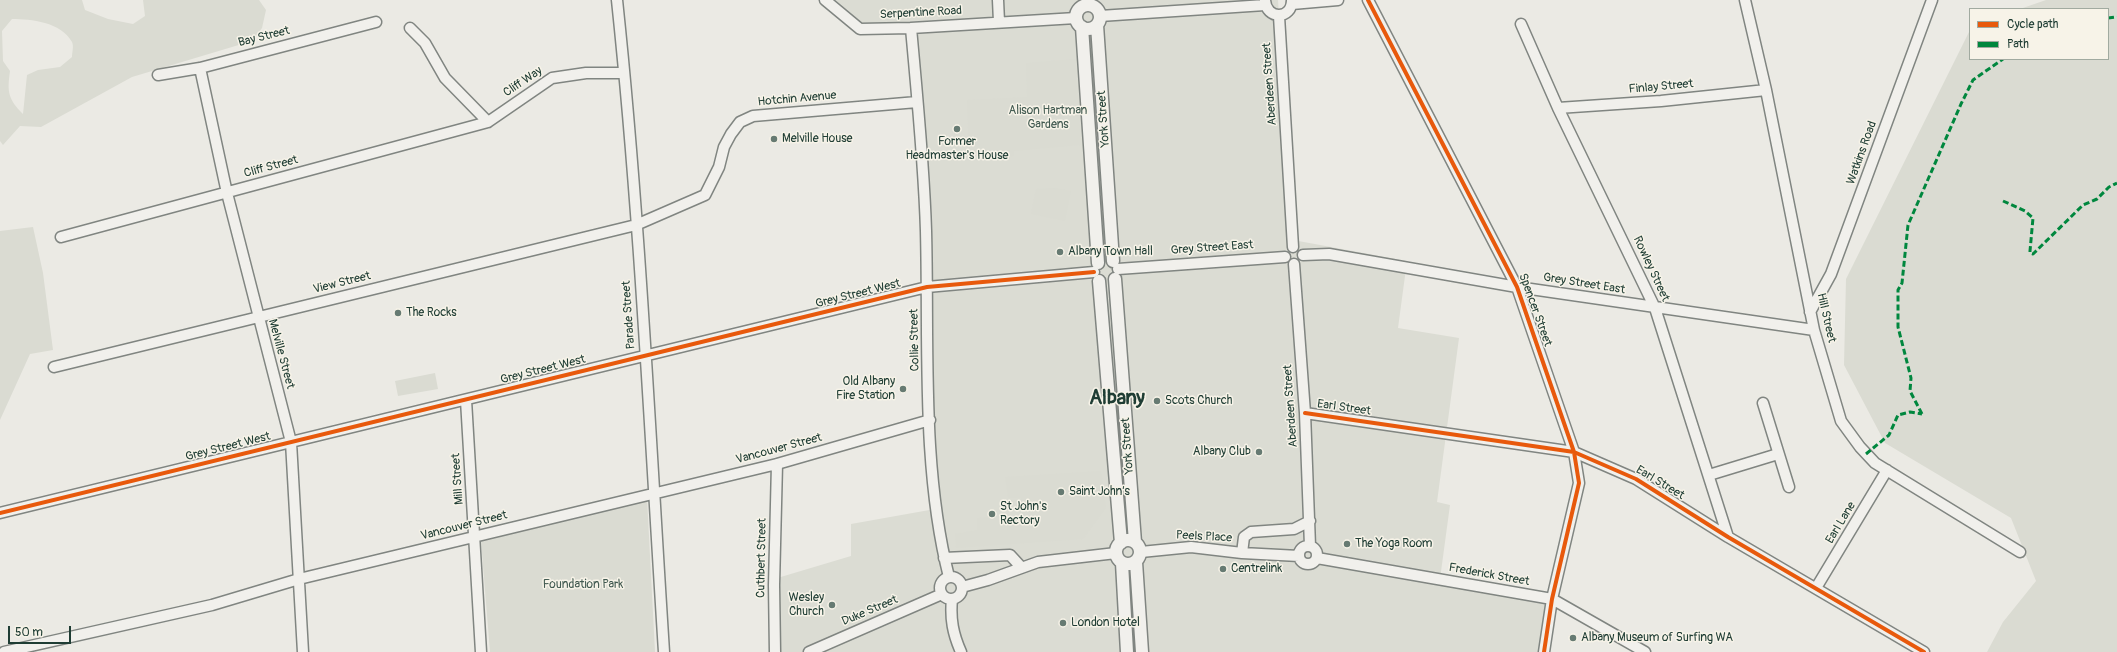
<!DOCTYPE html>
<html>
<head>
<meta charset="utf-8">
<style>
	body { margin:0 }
	#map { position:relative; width:2117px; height:652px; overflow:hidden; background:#ebeae4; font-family:Pangolin,sans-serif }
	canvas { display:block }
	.legend { position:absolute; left:1969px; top:8px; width:140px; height:52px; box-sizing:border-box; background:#f7f3e8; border:1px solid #a1aaa0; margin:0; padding:5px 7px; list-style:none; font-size:12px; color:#1f3d34 }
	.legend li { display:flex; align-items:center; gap:8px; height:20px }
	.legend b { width:20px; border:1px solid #a1aaa0 }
	.scale { position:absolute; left:8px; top:626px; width:63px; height:18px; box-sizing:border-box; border:2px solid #1f3d34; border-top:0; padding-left:5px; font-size:12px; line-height:14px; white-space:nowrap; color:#1f3d34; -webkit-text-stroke:3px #f7f3e8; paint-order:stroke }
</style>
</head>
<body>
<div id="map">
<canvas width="2117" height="652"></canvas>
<ul class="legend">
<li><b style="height:5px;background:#e8590c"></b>Cycle path</li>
<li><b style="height:5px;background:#00873e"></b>Path</li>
</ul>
<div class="scale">50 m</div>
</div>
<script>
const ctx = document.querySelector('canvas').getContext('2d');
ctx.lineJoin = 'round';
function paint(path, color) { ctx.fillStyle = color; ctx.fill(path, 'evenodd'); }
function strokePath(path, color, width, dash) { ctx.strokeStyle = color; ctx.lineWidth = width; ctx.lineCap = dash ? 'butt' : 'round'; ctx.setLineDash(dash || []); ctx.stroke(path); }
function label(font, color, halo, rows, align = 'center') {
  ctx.font = font + ' Pangolin,sans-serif'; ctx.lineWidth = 3; ctx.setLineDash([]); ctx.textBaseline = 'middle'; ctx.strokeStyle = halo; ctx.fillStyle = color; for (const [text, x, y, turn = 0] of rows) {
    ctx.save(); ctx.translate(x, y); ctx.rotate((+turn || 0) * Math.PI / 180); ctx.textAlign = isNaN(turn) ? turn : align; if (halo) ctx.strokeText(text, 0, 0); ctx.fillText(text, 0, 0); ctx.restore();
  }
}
paint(new Path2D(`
	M825,0H1278L1293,240L1407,261L1398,328L1459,338L1437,502L1450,505L1440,579L1552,599L1544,652H775L774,579L851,556V524L935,509L927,287L911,28L860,29Z`), '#dbdcd3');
paint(new Path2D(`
	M0,0H82L85,10L108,19L133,24L145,16L143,0H259L266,10L262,28L252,41L132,77L41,127L20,126L3,145L0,141ZM12,19C31,19 61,22 72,42C74,46 72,53 72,57L60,67L38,70L27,75L23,114C8,99 7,92 10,71L3,61L2,31Z
	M2046,0H2117V652H1987L2003,622L2036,581L2011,518L1885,443L1844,365L1846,279L1970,30V59H2108V9H2020Z
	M1075,59L1081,145L1014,151V156L969,158L967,100L1027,97L1026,63Z
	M1055,188L1071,191L1065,221L1031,214L1036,189Z
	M33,227L43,273L53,350L30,354L0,420V231Z
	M435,373L438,389L398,396L395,381Z
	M1101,471L1106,507L1083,539L956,548L955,534L977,530V518L1009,516V518L1022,517L1021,498H1008L1005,477Z
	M647,498L655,652H490L481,541Z`), '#dadbd2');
const minor = new Path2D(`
	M617,0C640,217 650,435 664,652
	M825,0L860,29L911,28L1076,18
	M998,0L999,22
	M1265,0C1266,20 1292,20 1292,0
	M1368,0L1517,287L1574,452L1579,483L1552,599L1544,652
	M1745,0L1766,90L1814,330L1841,421L1860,447L1875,463L2020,552
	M1292,4L1338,0
	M1100,16L1265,5
	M1279,16L1293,247
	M1521,24L1558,108L1655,308L1728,537
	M410,28L425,43L445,78L488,122
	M911,28C917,95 924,163 926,231C929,344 921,467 949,577
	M200,68L227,193L291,442L303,652
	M158,75L200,68L376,22
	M1558,108L1661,101L1766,90
	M61,237L488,122L552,78L586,73H624
	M1303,255L1329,254L1517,287L1814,330
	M1294,264L1305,413L1310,546
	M1118,269L1285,257
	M1810,312L1831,274L1932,0
	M54,367L636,225L705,195L719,167L724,147L731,134L740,122L753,116L917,102
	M466,400L481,652
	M1763,403L1789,487
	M1305,413L1574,452L1636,479L1728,537L1924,652
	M1709,475L1778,454
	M0,513L927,287L1094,272
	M1299 555a9 9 0 1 1 18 0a9 9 0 1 1-18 0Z
	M1141,552L1191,547L1242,553L1299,556
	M1242,553L1244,537L1251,532L1294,529L1310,521
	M944,558L1010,555L1021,567
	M1317,558L1552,599L1645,652
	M940 588a11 11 0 1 1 22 0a11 11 0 1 1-22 0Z
	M962,587L988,580L1038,562L1116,553
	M1816,588L1887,470
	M952,599C950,619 953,634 961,652
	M4,652L212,605L299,579L777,464L930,420
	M775,652L774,585L777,464
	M809,652L942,594`);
const major = new Path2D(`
	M1076 17a12 12 0 1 1 24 0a12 12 0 1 1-24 0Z
	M1097,25L1113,261
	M1082,27L1098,263
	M1115,279L1135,542
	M1099,281L1121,543
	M1116 552a12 12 0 1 1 24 0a12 12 0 1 1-24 0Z
	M1136,562L1142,652
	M1122,563L1127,652`);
strokePath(minor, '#808581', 13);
strokePath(major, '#808581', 15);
strokePath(minor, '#f1f0ec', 10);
strokePath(major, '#f1f0ec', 12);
strokePath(new Path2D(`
	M2108,18L2117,17
	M2003,201L2025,211L2033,218L2030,251V253L2033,254L2083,205L2097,199L2109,187L2117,183
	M1922,414L1910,391L1911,378L1898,327V290L1902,283L1908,225L1961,104L1973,80L2003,59
	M1866,454L1889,435L1898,415L1910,412L1922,414`), '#00873e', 3, [6, 3]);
strokePath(new Path2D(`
	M1368,0L1517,287L1574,452L1579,483L1552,599L1544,652
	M1305,413L1574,452L1636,479L1728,537L1924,652
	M0,513L927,287L1094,272`), '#e8590c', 4);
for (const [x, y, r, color] of [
	[957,129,4,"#667a72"],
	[774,139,4,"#667a72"],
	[1060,252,4,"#667a72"],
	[398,313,4,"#667a72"],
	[903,389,4,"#667a72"],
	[1157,401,4,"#667a72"],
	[1259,452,4,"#667a72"],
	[1061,492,4,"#667a72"],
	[992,514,4,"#667a72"],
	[1347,544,4,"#667a72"],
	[1223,569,4,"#667a72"],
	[832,605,4,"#667a72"],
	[1063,623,4,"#667a72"],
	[1573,638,4,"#667a72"]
]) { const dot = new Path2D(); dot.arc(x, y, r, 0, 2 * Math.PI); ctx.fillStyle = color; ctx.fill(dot); strokePath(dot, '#f7f3e8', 1.5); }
label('12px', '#1f3d34', '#f7f3e8', [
	["Serpentine Road",921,13,-3],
	["Bay Street",264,37,-14],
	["Cliff Way",523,82,-34],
	["Aberdeen Street",1270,84,-94],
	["Finlay Street",1661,87,-5],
	["Hotchin Avenue",797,99,-5],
	["York Street",1104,119,-94],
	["Watkins Road",1862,153,-70],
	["Cliff Street",271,167,-15],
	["Grey Street East",1212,248,-4],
	["Rowley Street",1651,269,65],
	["View Street",342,283,-14],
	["Grey Street East",1584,284,9],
	["Grey Street West",858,294,-14],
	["Spencer Street",1535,310,70],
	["Parade Street",629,315,-94],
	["Hill Street",1826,318,77],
	["Collie Street",915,340,-91],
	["Melville Street",281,354,75],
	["Grey Street West",543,370,-14],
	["Aberdeen Street",1291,406,-94],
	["Earl Street",1344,408,8],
	["York Street",1128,446,-94],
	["Grey Street West",228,447,-14],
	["Vancouver Street",779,449,-15],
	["Mill Street",458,479,-94],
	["Earl Street",1660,483,31],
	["Earl Lane",1841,523,-59],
	["Vancouver Street",464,526,-14],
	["Peels Place",1204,537,3],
	["Cuthbert Street",762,558,-89],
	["Frederick Street",1489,575,10],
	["Duke Street",870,611,-23]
]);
label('12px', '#425a51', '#f7f3e8', [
	["Alison Hartman",1048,111],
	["Gardens",1048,125],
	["Foundation Park",583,585]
]);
label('12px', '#1f3d34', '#f7f3e8', [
	["Melville House",782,139],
	["Former",957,142,"center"],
	["Headmaster's House",957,156,"center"],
	["Albany Town Hall",1068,252],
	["The Rocks",406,313],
	["Old Albany",895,382,"right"],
	["Fire Station",895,396,"right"],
	["Scots Church",1165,401],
	["Albany Club",1251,452,"right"],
	["Saint John’s",1069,492],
	["St John's",1000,507],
	["Rectory",1000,521],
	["The Yoga Room",1355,544],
	["Centrelink",1231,569],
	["Wesley",824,598,"right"],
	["Church",824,612,"right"],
	["London Hotel",1071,623],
	["Albany Museum of Surfing WA",1581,638]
], 'left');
label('bold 20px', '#1f3d34', '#f7f3e8', [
	["Albany",1117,399]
]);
</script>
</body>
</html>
